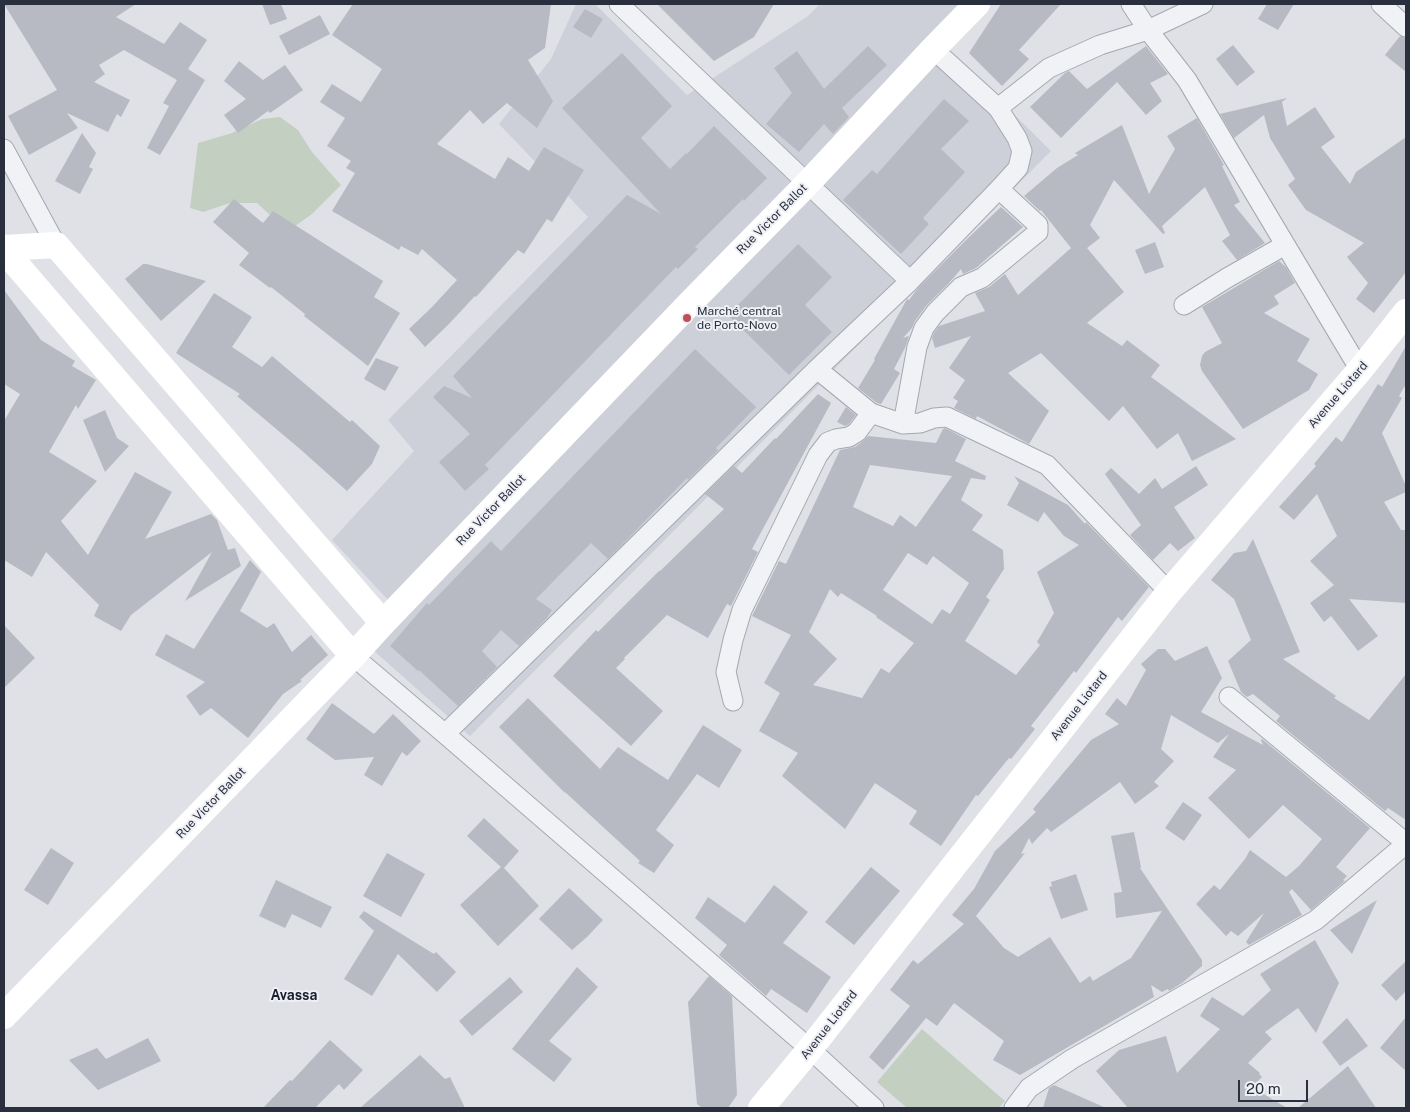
<!DOCTYPE html>
<html>
<head>
<meta charset="utf-8">
<style>
	body { margin:0 }
	#map { position:relative; width:1410px; height:1112px; overflow:hidden; background:#dfe1e7; font-family:"Public Sans",sans-serif }
	canvas { display:block }
	.frame { position:absolute; inset:0; border:5px solid #292f3c; pointer-events:none }
	.scale { position:absolute; left:1238px; top:1080px; width:70px; height:22px; box-sizing:border-box; border:2px solid #292f3c; border-top:0; padding-left:6px; font-size:15px; line-height:18px; white-space:nowrap; color:#292f3c; -webkit-text-stroke:4px #eef0f5; paint-order:stroke }
</style>
</head>
<body>
<div id="map">
<canvas width="1410" height="1112"></canvas>
<div class="frame"></div>
<div class="scale">20 m</div>
</div>
<script>
const ctx = document.querySelector('canvas').getContext('2d');
ctx.lineJoin = 'round';
function paint(path, color) { ctx.fillStyle = color; ctx.fill(path, 'evenodd'); }
function strokePath(path, color, width, dash) { ctx.strokeStyle = color; ctx.lineWidth = width; ctx.lineCap = dash ? 'butt' : 'round'; ctx.setLineDash(dash || []); ctx.stroke(path); }
function label(font, color, halo, rows, align = 'center') {
  ctx.font = font + ' "Public Sans",sans-serif'; ctx.lineWidth = 4; ctx.setLineDash([]); ctx.textBaseline = 'middle'; ctx.strokeStyle = halo; ctx.fillStyle = color; for (const [text, x, y, turn = 0] of rows) {
    ctx.save(); ctx.translate(x, y); ctx.rotate((+turn || 0) * Math.PI / 180); ctx.textAlign = isNaN(turn) ? turn : align; if (halo) ctx.strokeText(text, 0, 0); ctx.fillText(text, 0, 0); ctx.restore();
  }
}
paint(new Path2D(`
	M576,4H595L687,95L808,16L820,4H961L932,33L1051,151L470,736L373,650L404,617L332,540L414,451L388,420L588,217L499,124L551,59Z`), '#cdd0d8');
paint(new Path2D(`
	M280,117L298,130L312,152L341,185L312,214L291,229L272,217L257,203H230L203,212L190,208L198,143L232,133L262,119Z
	M922,1029L1005,1101L999,1108H907L877,1082Z`), '#c3d0c1');
paint(new Path2D(`
	M4,4H136L116,17L164,44L180,22L207,40L188,69L205,80L160,155L147,148L169,106L163,103L177,80L124,50L99,65L105,74L94,82L130,100L121,117L117,114L108,132L67,113L78,128L29,155L8,116L57,90Z
	M262,4H281L287,19L270,25Z
	M353,4H551L545,48L528,60L553,101L537,128L507,103L483,124L470,110L437,144L495,179L508,157L529,171L544,147L584,170L552,222L547,219L524,254L518,250L476,297L475,296L447,326L425,347L409,329L432,307L457,280L422,249L418,255L401,246L399,250L332,211L355,173L346,168L351,161L327,146L345,118L320,102L332,84L361,102L382,69L332,35Z
	M657,4H774L754,37L714,61Z
	M1001,4H1061L1019,50L1029,59L1002,86L969,53Z
	M1267,4H1294L1278,30L1258,19Z
	M585,9L603,19L591,38L573,27Z
	M320,15L330,34L289,55L279,36Z
	M1400,36L1406,38V72L1385,55Z
	M1233,45L1255,72L1237,86L1216,59Z
	M868,46L887,65L842,108L849,117L833,134L824,124L799,152L766,124L792,93L774,68L797,51L824,89Z
	M1146,46L1168,74L1150,83L1162,101L1146,115L1117,82L1061,138L1030,107L1065,73L1069,71L1087,89Z
	M622,53L672,106L641,138L670,169L686,153L687,154L714,126L767,178L744,201L743,199L695,247L698,249L678,269L676,267L485,465L489,469L465,491L439,462L470,434L433,397L444,386L472,398L453,376L627,195L661,214L562,108Z
	M239,61L263,80L285,65L303,90L270,113L268,111L238,133L224,115L246,99L224,81Z
	M1287,98L1282,102L1287,126L1315,107L1335,137L1321,147L1350,184L1356,172L1406,137V272L1374,313L1356,299L1368,283L1347,257L1364,243L1306,210L1288,185L1295,179L1270,138L1264,115L1234,138L1220,114Z
	M944,99L969,121L941,149L965,172L923,218L929,224L901,254L843,200L872,170L877,174Z
	M1197,118L1224,165L1222,166L1240,202L1234,205L1265,243L1237,260L1222,241L1230,235L1205,187L1162,226L1165,233L1163,234L1114,180L1090,225L1100,238L1087,248L1124,292L1087,323L1122,346L1127,340L1160,365L1151,377L1236,439L1192,461L1178,433L1157,449L1123,406L1109,421L1041,353L1008,373L1049,411L1029,444L977,416L976,419L954,408L958,401L953,398L965,380L949,368L971,336L935,348L932,338L934,333L939,326L985,311L975,293L989,287L1005,274L1018,295L1071,248L1041,210L1040,211L1024,196L1057,168L1078,155L1075,153L1122,125L1149,194L1175,149L1167,136Z
	M82,133L96,153L89,167L93,169L80,194L55,181Z
	M234,199L263,223L273,211L383,281L374,297L400,313L368,366L304,316L305,314L271,287L270,288L239,265L249,253L213,222Z
	M1001,207L1023,227L976,268L963,274L961,269L949,283L926,306L915,321L912,328L903,338L909,336L905,348L894,369L900,373L881,404L877,403L858,388L875,360L874,359L907,299L909,300L918,288L968,238Z
	M1155,242L1164,267L1145,274L1135,250Z
	M798,244L832,277L805,305L832,332L789,375L728,315Z
	M1279,261L1286,267L1295,283L1274,296L1279,304L1264,313L1310,339L1297,361L1318,374L1309,390L1243,429L1202,371L1200,365L1202,356L1205,352L1222,343L1202,307Z
	M143,264H147L206,281L161,321L125,279Z
	M4,290L41,340L75,361L72,366L96,380L78,409L76,405L49,452L97,481L61,521L88,555L135,472L172,492L145,539L211,514L217,520L228,550L235,548L241,566L185,601L212,552L131,615L121,631L94,616L99,605L46,552L32,577L4,560V421L20,394L4,384Z
	M214,293L252,317L232,347L262,367L272,356L350,422L352,420L380,446L372,464L347,491L300,449L237,396L240,394L176,353Z
	M1406,346V384L1399,396L1402,398L1382,433L1406,486V492L1384,502L1401,530H1406V603L1349,599L1378,636L1358,651L1331,616L1324,622L1310,603L1334,585L1310,561L1337,536L1317,494L1294,520L1279,507L1316,466L1314,464L1336,437L1342,442L1378,384L1382,387Z
	M695,349L756,407L716,448L718,450L688,480L687,478L608,559L591,543L536,599L552,610L547,618L519,646L501,630L482,651L497,667L458,706L419,670L418,671L390,646L427,603L429,605L491,541L501,551Z
	M376,358L399,367L385,391L364,379Z
	M818,394L831,403L752,549L758,552L731,606L727,604L708,638L667,615L624,658L625,659L616,668L663,711L631,746L553,676L596,630L598,632L659,571H660L724,509L705,494L734,466L742,473L775,438L776,439Z
	M846,407L856,415L849,424L845,426L837,422Z
	M105,410L117,438L129,446L105,472L83,420Z
	M945,428L966,439L955,461L986,476L985,480L971,478L961,500L983,515L972,530L1003,550L1004,569L986,597L990,600L965,641L1016,675L1040,645L1037,642L1054,613L1037,572L1079,545L1064,536L1044,512L1038,522L1007,505L1019,483L1014,476L1068,505L1085,524L1086,522L1149,587L1122,621L1118,617L1076,673L1074,671L1031,726L1035,729L1011,759L1009,758L978,796L976,795L941,846L909,824L917,811L875,783L845,829L782,776L798,753L759,731L780,693L764,683L791,635L752,616L779,561L786,564L840,450L855,447L863,441L868,436L936,443L943,429ZM870,465L952,476L916,527L900,515L893,526L853,507ZM908,553L927,565L933,556L969,583L950,614L942,609L932,624L883,590ZM830,589L838,597L841,593L877,616L876,617L914,643L889,673L881,668L862,698L813,685L837,659L809,632Z
	M1196,466L1208,485L1174,507L1195,538L1178,551L1170,543L1153,560L1130,535L1141,525L1105,474L1111,468L1139,494L1155,478L1162,489Z
	M1253,539L1300,652L1283,659L1336,696L1334,698L1369,720L1406,674V820L1388,808L1385,811L1276,721L1280,716L1253,694L1247,697L1241,692L1228,661L1251,640L1234,599L1211,580L1234,553L1246,551Z
	M250,560L261,572L240,611L267,628L274,623L292,652L311,635L328,655L300,680L302,681L283,694L248,738L211,708L200,716L186,696L205,682L155,655L166,634L194,649Z
	M4,625L35,658L4,688Z
	M1207,646L1222,678L1201,712L1263,745L1261,740L1262,739L1370,828L1336,867L1347,876L1343,880L1345,881L1311,910L1292,889L1289,892L1302,915L1249,945L1246,942L1264,913L1238,936L1231,931L1226,936L1196,904L1214,885L1220,890L1245,859L1250,850L1286,877L1299,866L1322,839L1283,805L1249,839L1208,798L1236,770L1213,757L1229,734L1218,743L1171,715L1161,749L1174,761L1154,782L1159,786L1135,804L1120,782L1051,832L1047,828L1032,844L1029,838L1021,854L1025,853L976,916L1004,948L1018,957L1050,937L1080,983L1090,976L1093,981L1131,958L1162,911L1116,918L1114,893L1122,892L1111,836L1134,832L1141,867L1140,868L1202,960V966L1182,983L1169,991L1168,989L1162,992L1151,985L1154,997L1020,1075L993,1060L1004,1041L954,1003L937,1026L926,1018L883,1070L869,1057L910,1006L890,990L913,960L918,964L964,924L952,915L974,889L995,851L1036,812L1033,809L1091,740L1119,724L1105,714L1117,698L1126,706L1146,670L1141,664L1158,649H1165L1175,661Z
	M528,698L600,769L618,747L668,780L703,725L742,750L719,788L697,774L656,830L674,845L654,873L638,863L640,861L565,792V793L499,727Z
	M332,703L374,734L393,714L421,741L407,756L402,752L382,786L364,775L374,757L335,760L306,739Z
	M1183,802L1202,815L1184,841L1165,828Z
	M484,818L519,851L504,868L539,906L498,946L460,905L501,867L467,836Z
	M51,848L74,863L48,905L24,890Z
	M387,853L425,874L401,917L363,896Z
	M871,867L900,891L854,945L825,922Z
	M1076,874L1088,910L1061,919L1049,887L1052,886L1051,882Z
	M276,880L332,907L321,928L292,914L285,928L259,916Z
	M774,885L808,912L783,943L831,977L807,1013L771,989L766,996L719,955L727,945L695,918L708,897L745,923Z
	M569,888L603,920L587,937L572,950L539,919Z
	M1377,900L1352,954L1330,930Z
	M364,911L434,954L436,952L456,972L437,992L398,954L372,996L344,979L374,931L359,917Z
	M1315,940L1339,983L1316,1033L1298,1008L1265,1032L1272,1039L1248,1063L1260,1073L1259,1074L1262,1077L1252,1087L1287,1108H1128L1096,1071L1119,1050L1166,1036L1177,1073L1220,1029L1200,1016L1212,997L1243,1016L1271,990L1260,974Z
	M1406,961V991L1396,1001L1381,985Z
	M577,967L598,987L549,1041L572,1059L554,1082L512,1049Z
	M709,976L732,996L737,1095L728,1108H702L697,1104L688,1002Z
	M510,977L523,992L472,1036L459,1021Z
	M1406,1017V1071L1380,1048Z
	M1347,1018L1368,1046L1340,1066L1322,1042Z
	M148,1038L161,1061L98,1090L69,1060L97,1048L106,1059Z
	M330,1040L363,1070L344,1090L339,1084L315,1108H263L290,1080L292,1081Z
	M420,1055L445,1079L450,1077L465,1108H360Z
	M1348,1066L1376,1108H1298Z
	M1054,1085L1106,1108H1043L1049,1088Z`), '#b7bac3');
const street = new Path2D(`
	M619,4L910,281
	M1131,4L1148,30L1187,80L1360,370
	M1381,4L1406,27
	M998,108L1049,68L1100,45L1148,30L1203,4
	M4,149L56,245
	M1184,305L1227,278L1285,245
	M817,369L871,413L903,424L920,423L934,418L947,417L1047,465L1169,592
	M903,424L917,347L924,328L935,313L961,287L982,278L1038,232V225L999,189
	M353,656L445,734L810,1049L874,1108
	M1229,697L1406,843
	M733,701L726,672L733,640L742,610L818,455L828,442L836,439L849,437L857,432L871,413
	M445,734L817,369L910,281L999,189L1018,168L1022,151L1017,138L998,108L933,49
	M1014,1108L1029,1088L1072,1059L1316,920L1406,844`);
strokePath(street, '#a5a8b0', 21);
strokePath(street, '#f1f2f6', 19);
strokePath(new Path2D(`
	M4,248L56,245L383,623
	M4,250L353,656
	M4,1016L353,656L383,623L693,300L807,184L933,49L977,4
	M761,1108L810,1049L1169,592L1360,370L1406,312`), '#fff', 26);
for (const [x, y, r, color] of [
	[687,318,5,"#c14f56"]
]) { const dot = new Path2D(); dot.arc(x, y, r, 0, 2 * Math.PI); ctx.fillStyle = color; ctx.fill(dot); strokePath(dot, '#eef0f5', 2); }
label('12px', '#292f3c', '#eef0f5', [
	["Rue Victor Ballot",772,219,-45],
	["Avenue Liotard",1338,395,-49],
	["Rue Victor Ballot",491,510,-46],
	["Avenue Liotard",1079,706,-52],
	["Rue Victor Ballot",211,803,-46],
	["Avenue Liotard",829,1025,-52]
]);
label('12px', '#292f3c', '#eef0f5', [
	["Marché central",697,311],
	["de Porto-Novo",697,325]
], 'left');
label('bold 14px', '#1c202d', '#eef0f5', [
	["Avassa",294,996]
]);
</script>
</body>
</html>
